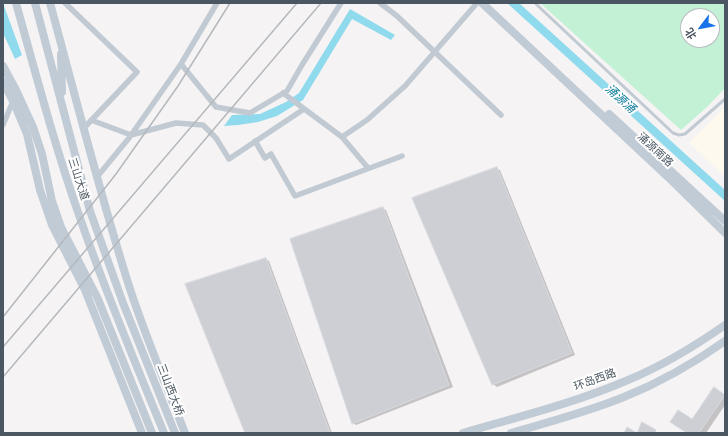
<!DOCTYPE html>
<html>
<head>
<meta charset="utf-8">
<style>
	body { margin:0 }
	#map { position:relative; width:728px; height:436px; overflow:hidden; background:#f5f3f3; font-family:Manrope,"Noto Sans SC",sans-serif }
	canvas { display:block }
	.frame { position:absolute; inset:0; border:4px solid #4a5661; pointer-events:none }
	.north { position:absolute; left:680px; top:8px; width:40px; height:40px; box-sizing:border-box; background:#fff; border:1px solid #b7bbc0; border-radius:50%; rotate:238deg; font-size:11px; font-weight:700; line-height:16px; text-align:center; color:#4a5661 }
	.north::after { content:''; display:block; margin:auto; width:14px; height:18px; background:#1a73e8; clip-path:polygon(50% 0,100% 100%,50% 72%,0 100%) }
</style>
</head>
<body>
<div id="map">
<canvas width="728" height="436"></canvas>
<div class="frame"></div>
<div class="north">北</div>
</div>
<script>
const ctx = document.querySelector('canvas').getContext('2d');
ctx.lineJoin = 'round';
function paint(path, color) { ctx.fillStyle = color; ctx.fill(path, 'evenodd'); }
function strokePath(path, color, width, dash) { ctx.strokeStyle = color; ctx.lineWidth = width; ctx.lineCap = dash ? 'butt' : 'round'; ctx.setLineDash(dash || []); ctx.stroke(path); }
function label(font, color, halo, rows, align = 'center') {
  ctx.font = font + ' Manrope,"Noto Sans SC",sans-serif'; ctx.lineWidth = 4; ctx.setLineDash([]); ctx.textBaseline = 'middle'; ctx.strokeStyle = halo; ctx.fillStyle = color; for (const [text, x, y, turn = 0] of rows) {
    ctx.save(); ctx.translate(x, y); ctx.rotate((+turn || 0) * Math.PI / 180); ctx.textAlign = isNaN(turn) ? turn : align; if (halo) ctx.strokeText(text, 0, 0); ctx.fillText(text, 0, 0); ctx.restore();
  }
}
paint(new Path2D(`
	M725,107V177L689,143Z`), '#fdf9ef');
paint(new Path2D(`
	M540,3H725V88L708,106L681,130ZM688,16H712V40H688Z`), '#c3f1d5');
paint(new Path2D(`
	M3,3L22,55L15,59L3,33Z
	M507,3H519L725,190V201Z
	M350,9L395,35L391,40L352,19L303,100L277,116L258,122L238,125L224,126L232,115L260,114L286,102L299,93Z`), '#90daee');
paint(new Path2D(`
	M496,168L500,170L575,355L497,387L493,384Z
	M382,208L386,210L453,387L356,425L353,423Z
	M265,259L269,261L332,433H246Z
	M719,391L725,395V405L706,433H688L693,420Z`), '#0003');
const building = new Path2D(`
	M497,167L572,353L492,385L412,198Z
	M383,207L449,385L352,424L290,239Z
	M266,258L330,433H245L185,284Z
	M714,387L725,395L699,433H687L670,422L678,410L692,419Z
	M642,422L656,430L655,433H624L627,427L637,433Z`);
paint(building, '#cdcfd5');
strokePath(building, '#d7d9de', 1);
strokePath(new Path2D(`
	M536,4L673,133L679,135L685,134L725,99`), '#c1cad2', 3);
strokePath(new Path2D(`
	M65,3L137,72L84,128
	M380,3L397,16L501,115
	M181,64L217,3
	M283,93L342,137L368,168
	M91,120L131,135L176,123L203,125L216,138L229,159L304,109
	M3,125L13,101
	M342,137L367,120L405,86L477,3
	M255,141L265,158L271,154L295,196L402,156
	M97,177L129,138L181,64L216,107L250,113L287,91L302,65L341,3`), '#c1cad2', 5.5);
strokePath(new Path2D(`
	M16,3C36,75 55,147 80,218C105,291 135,362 164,433
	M35,3L90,211L123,303L175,433
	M50,3C76,98 100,195 130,289C146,338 166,385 185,433
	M482,3L668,177L725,233
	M61,54L62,92
	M3,66L16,90L33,127L42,154L52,201L61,227L98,299L152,433
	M3,82L13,101L27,134L40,190L52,225L85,290L142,433
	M609,114L725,221
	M463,433C518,417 575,403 628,380C662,366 695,346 725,325
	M511,433C549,422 587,412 624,397C659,383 694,363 725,341`), '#c1cbd6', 8);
strokePath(new Path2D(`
	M3,317L116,174L178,86L230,3
	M3,347L297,3
	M3,377L321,3`), '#b5b8bd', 1.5);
label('11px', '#4a5661', '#fff', [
	["涌源南路",655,150,43],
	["三山大道",78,179,72],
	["环岛西路",595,380,-20],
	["三山西大桥",170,390,69]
]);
label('italic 12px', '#0c7c9b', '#fff', [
	["涌源涌",620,99,42]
]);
</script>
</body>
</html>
